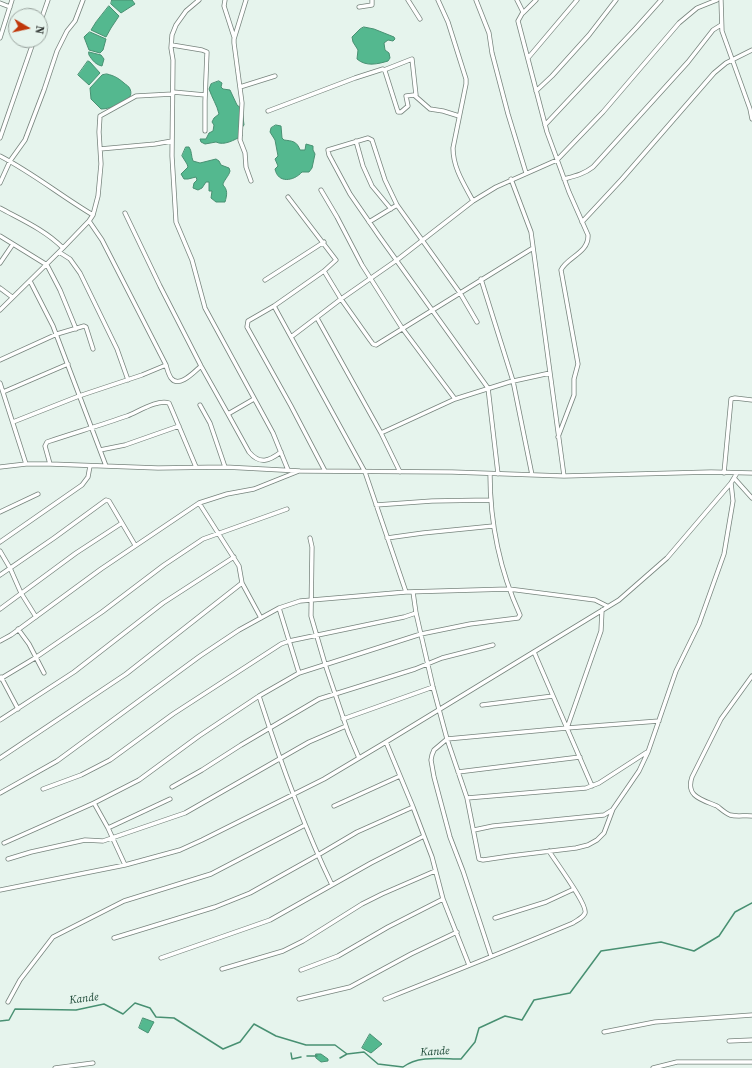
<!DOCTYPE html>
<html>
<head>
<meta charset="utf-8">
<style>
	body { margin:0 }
	#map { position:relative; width:752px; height:1068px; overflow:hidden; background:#e6f4ed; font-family:"Source Serif 4",serif }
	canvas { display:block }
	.north { position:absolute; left:8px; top:8px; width:40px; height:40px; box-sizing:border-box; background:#e6f4ed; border:1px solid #9ca6a1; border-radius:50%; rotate:99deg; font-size:11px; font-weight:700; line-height:16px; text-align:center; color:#2d322f }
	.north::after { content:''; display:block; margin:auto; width:14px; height:18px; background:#c0370a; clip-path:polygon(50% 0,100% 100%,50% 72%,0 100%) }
</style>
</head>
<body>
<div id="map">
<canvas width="752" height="1068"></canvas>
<div class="north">N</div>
</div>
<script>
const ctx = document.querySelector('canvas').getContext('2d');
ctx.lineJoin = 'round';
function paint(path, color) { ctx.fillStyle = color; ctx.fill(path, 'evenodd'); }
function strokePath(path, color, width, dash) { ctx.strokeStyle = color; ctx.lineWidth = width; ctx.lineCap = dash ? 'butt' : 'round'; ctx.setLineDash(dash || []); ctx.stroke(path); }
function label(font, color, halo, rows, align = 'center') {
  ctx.font = font + ' "Source Serif 4",serif'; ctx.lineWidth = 3.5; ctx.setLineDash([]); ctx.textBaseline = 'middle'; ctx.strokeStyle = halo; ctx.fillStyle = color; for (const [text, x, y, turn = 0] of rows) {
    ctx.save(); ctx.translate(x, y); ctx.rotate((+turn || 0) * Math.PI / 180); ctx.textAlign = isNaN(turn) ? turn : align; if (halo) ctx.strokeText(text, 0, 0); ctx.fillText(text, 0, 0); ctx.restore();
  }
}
const water = new Path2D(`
	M112,0H132L135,4L121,13L111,4Z
	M109,6L119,16L111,28L106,37L91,30L96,22Z
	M364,27L374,29L394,37L395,39L393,41L388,40L384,43L385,50L389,53L390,58L388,61C378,64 366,67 357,59L358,50L353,42L352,37L360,29Z
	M90,32L106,39L103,50L100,53L89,50L84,37L87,34Z
	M89,52L101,55L104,59L102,66C96,65 92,60 89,55Z
	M88,61L90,62L100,73L89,85L78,75Z
	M107,74C115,76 118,78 124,83C126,85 129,86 130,89C136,102 110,109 101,109L91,99L90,88L102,75Z
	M219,81L222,83L221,87L223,89L230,90L237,105L242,109L244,125L240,130L242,136C234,140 224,146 216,142L205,144L201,142L200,139H206L209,133L213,131L214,125L212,122L214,118L219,114C217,105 212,98 209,89L211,84Z
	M276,125L281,126L282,138L284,140C292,141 297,141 300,150H305L306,144L313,146V150L315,154L312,168L309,172H302C294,181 278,184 275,169L278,166L275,159L278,156L275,140L270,132L271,128Z
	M186,147H189C192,151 191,156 193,161L200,163L216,159L219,161L221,165L229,168L230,171C229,176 223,181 223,185C228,190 227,195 225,202H216L211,198L212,191H209V182H206L202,188L198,190L193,188L194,183L197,180L196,177L188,179H184L181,174L188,167L187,164L182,156Z
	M143,1018L154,1022L148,1033L139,1028Z
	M370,1034L382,1044L371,1053L362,1048Z
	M316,1054H321L328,1059V1061L321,1062L316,1058Z`);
paint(water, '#54b88f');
strokePath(water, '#489072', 1);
strokePath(new Path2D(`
	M0,1021L9,1020L15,1009L76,1010L104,1004L123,1014L135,1003L150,1008L156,1017L174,1018L223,1049L240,1042L254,1024L276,1036L306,1045H335L347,1054L364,1052L378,1064L403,1067C419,1055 442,1059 461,1059L475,1042L479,1028L505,1016L522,1020L534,1000L570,993L601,951L661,942L694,951L719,936L735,912L752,903
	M307,1056H317
	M340,1058L347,1054
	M292,1059L291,1053L292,1059L301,1057`), '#489072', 1.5);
const street = new Path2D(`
	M199,0L186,11L176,25L172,35L171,48L173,60L172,156L176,222L192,260L205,308L273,433L288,470
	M225,0L224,6L234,37
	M246,0L234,39V43L242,103L240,140L245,153L246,167L251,181
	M408,0L420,19
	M438,0L448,22L466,79V84L453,148C453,168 464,184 473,201
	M476,0L489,33L492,53L508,114L526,173
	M517,0L523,12L518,21L547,132L569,192L588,235C589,253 567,257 561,270L578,364L574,379V395L558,437
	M721,0L722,31L750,109L752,119
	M0,3L10,7
	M359,7L372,5V0
	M523,13L536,0
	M40,23L48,0
	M0,38L12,0
	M172,45L202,50L207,52L205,101V131
	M528,58L577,0
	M384,70L412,59L416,95
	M240,87L275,76
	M536,91L552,76L589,35L616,0
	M173,92L205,95
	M268,111L355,78L383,69L385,71L398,112H401L408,106L406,96L414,95L430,109L443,111L459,116
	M545,125L636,28L661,0
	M0,138L34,40
	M356,141L363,166L372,186L391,209
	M100,149L155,144L172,141
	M0,156C33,173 61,196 93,215
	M511,179L531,232L564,476
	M564,179C575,176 584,174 593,167L688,62L713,30L721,25
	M0,183L10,161L25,140L44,90L57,51L67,31L75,21L83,0
	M321,190L337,217L362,265L402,328L455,399
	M288,197L336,260L324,271L274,306L248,321L247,327L291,406L325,471
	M0,208C22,220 45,230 63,248
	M125,213L160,286L201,366L228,414L254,399
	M89,221L102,240L166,365C167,369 169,375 171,378C179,389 195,371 201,366
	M369,222L397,205
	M582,222L622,179L714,73L726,63L752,50
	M0,236L47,265L60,290L76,329
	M59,252L70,259L80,273L117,349L128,380
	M0,263L13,244
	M324,271L341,299L370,340L373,344L376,345L533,248
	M481,279L513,381L532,475
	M265,280L324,242
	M30,281L53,326L106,466
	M0,288L12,297
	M274,306L365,472L406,592
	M0,310L63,248L89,221L93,215L98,196L101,164L99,132L100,116L136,96L173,94
	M317,318L381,433L400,472
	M477,322L460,293L397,205L385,180L372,140L368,138L328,150L329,155L350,194L379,236L488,388L498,474
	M291,337L341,299L397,260L473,201L496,187L557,160L603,112L679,23L697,8L717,0
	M0,360L57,334L84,326L86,327L93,349
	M0,383L26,464
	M3,392L68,364
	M200,405L210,423L225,467
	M228,414L249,452C260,465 269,461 281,452
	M13,422L79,396L142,375L166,365
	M381,433L455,399L509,382L550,373
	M100,450L125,445L179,426
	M50,464L45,446L47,442C74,433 101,425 127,416C138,412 157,399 169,403L172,410L196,467
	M0,467L26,464H50L158,468L225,467L300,471L452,472L564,476L711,472L752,473
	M724,473L731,399L735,398L752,400
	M734,478L752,498
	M199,503L239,566L242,583L261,618
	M376,505L432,501L490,500
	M0,512L38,494
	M310,538L312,547L311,616L325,664L348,732L359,758
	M387,538L423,533L493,526
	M0,542L82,485L88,477L90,466
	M0,551L10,568L21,593L36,617
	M0,575L54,538L106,500L109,501L135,545
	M413,592L416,613L433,687L447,739L467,798L479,859L483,860L510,856L576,848L588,845L597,840L604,833L613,809L639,771L648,752L676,671L699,624L724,554L733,501L731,483
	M279,608L299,673
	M0,609L76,553L122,523
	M18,629L29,644L44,673
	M0,641L11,635L101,569L199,503L227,494L254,489L299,471
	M534,652L592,786
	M752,676L721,719L692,777C685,797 703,800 717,806C721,809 725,813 730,815C737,817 745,815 752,816
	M1,677L18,709
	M0,679L35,658L102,612L164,565L203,539L287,509
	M259,696C280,761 303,825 332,885
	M482,705L553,696
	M343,719L433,687
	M0,720L74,672L163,603L234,557
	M567,728L601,631L602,610
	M386,742L413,807L432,857L443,899L469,965
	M0,758L126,674L242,583
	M458,772L580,757
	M172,787L202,770L241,745L319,699L415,669L442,658L493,645
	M43,789L81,775L110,760L173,714L281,644L289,641L404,617L416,613
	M0,793L57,761L200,656L239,630L279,608L300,601L406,592L509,589L595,600L607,606
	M467,798L586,788L599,783L647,752
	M94,803L108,828L125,865
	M334,806L400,776
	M108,828L170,799
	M474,830L493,826L604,815L612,810
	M4,843L94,803L139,780L199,736L259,696L299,673L421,634L470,624L518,618L520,615C500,571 490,522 490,474
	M8,859L31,852L85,840L103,841L185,813L309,742L346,726
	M0,890L125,865L180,850L202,840L324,779L386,742L619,600L667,558L731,483L737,473
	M495,918L546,902L574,889
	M114,938L215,907L250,893L318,855L357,832L413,807
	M491,956L463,871L450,837L434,777L431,760L432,755L434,750L447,739L567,728L659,721
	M161,958L270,920L371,863L424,836
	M222,969L283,951L303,941L362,904L382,894L435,871
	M301,970L338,956L388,927L443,899
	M299,999L350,987L411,954L457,932
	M385,999C448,974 511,949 573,923C577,920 583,918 585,913C588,905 555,861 549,851
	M8,1002L20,980L53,937L124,901L211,874L305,825
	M604,1032L655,1022L752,1015
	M729,1041L752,1040
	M55,1068L93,1063
	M653,1068L677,1062H752`);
strokePath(street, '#77847d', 5);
strokePath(street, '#fff', 3.5);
label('italic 11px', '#1f4a38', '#e6f4ed', [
	["Kande",84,999,-7],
	["Kande",435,1052,-3]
]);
</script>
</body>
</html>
